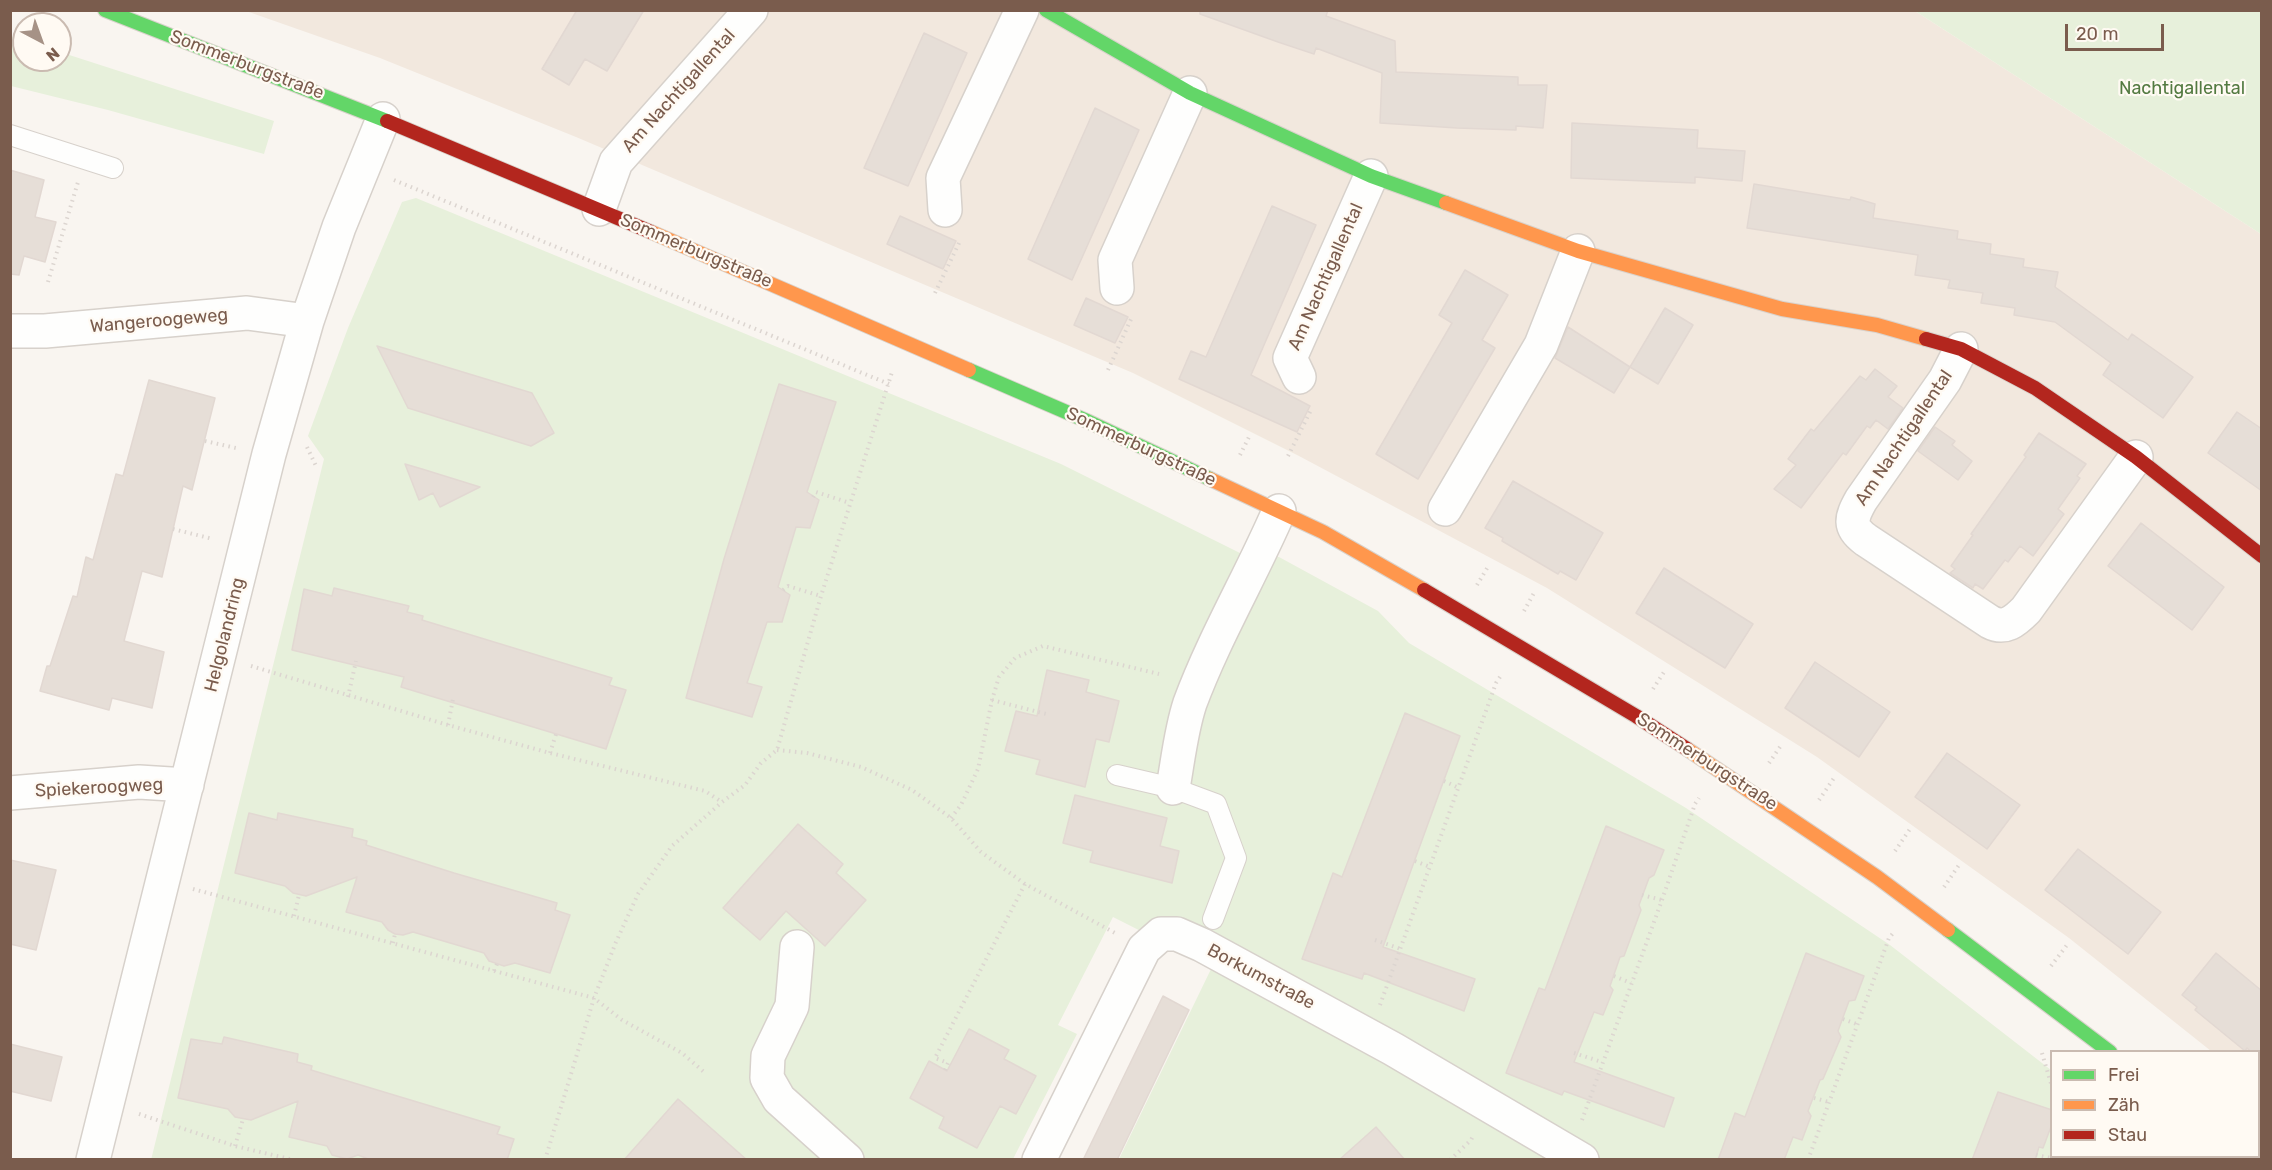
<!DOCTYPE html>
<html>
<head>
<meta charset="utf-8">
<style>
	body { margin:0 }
	#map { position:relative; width:2272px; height:1170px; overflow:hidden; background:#f9f5f0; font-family:Rubik,sans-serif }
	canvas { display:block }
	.frame { position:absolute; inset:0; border:12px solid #7a5c4d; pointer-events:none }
	.legend { position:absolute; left:2050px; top:1050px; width:210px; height:108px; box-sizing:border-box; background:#fffaf3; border:2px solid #cabbb1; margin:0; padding:8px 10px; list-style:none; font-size:18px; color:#7a5c4d }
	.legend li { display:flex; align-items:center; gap:12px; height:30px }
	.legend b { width:30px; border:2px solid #cabbb1 }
	.north { position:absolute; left:12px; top:12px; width:60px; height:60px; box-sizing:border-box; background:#fffaf3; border:2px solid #cabbb1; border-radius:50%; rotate:139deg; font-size:16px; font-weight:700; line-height:24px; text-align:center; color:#7a5c4d }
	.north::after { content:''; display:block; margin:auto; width:21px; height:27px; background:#a69286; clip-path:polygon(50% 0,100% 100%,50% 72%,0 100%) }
	.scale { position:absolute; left:2065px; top:24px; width:99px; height:27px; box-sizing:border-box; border:3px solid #7a5c4d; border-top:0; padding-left:8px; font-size:18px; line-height:21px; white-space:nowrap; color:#7a5c4d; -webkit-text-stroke:4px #fffaf3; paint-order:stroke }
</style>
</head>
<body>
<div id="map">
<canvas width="2272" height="1170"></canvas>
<div class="frame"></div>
<ul class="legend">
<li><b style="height:8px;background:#63d668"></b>Frei</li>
<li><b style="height:8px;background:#ff974d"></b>Zäh</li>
<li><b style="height:8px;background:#b3261e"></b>Stau</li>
</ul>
<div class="north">N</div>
<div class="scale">20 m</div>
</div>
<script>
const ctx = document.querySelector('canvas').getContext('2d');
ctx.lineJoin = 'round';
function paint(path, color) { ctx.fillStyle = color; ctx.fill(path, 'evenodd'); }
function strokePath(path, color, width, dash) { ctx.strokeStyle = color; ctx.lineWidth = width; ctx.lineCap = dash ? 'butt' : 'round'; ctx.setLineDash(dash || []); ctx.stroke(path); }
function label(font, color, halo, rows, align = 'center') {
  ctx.font = font + ' Rubik,sans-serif'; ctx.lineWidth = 4.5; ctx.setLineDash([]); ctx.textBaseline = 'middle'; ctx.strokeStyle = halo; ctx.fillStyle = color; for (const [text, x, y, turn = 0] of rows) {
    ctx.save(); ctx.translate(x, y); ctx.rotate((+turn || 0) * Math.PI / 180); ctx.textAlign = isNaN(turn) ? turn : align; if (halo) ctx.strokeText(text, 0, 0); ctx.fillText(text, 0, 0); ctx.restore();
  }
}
paint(new Path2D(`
	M246,11H1915L2261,234V1094L2259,1091L2258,1052L2211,1051L2069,938L1817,757L1547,588L1299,456L1133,373L576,137L380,58Z`), '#f2e8de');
paint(new Path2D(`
	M1915,11H2261V234Z
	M10,36L24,40V60H60V52L274,121L264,154L108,110L11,86Z
	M416,198L1061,464L1242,554L1279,557L1378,611L1409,643L1686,808L1890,945L2051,1070L2052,1156H2160L2162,1159H1119L1212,967L1113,917L1058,1025L1077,1034L1013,1159L151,1160L324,459L308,436L348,328L402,202Z`), '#e7f0db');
const building = new Path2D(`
	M577,10H644L607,71L585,59L569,85L542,69Z
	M1200,10H1328L1326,16L1395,41L1396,72L1518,77V85H1547L1543,128L1516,126V130L1457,128L1380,123L1382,73L1316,48L1314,54L1278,42L1200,14Z
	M924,33L967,53L908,186L864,168Z
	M1095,108L1139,130L1072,280L1028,259Z
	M1572,123L1698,130L1697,148L1745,151L1742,181L1695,177V183L1571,178Z
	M10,170L44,180L35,217L56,222L45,262L24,256L19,275L10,274Z
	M1754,184L1850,200L1851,197L1875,204L1873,218L1958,231L1957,239L1991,244L1990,254L2024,259L2023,267L2058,272L2055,287L2128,340L2132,334L2193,377L2163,418L2103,375L2111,363L2055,322L2014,315L2015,308L1981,303L1983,293L1948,288L1950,280L1915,275L1918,255L1747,228Z
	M1272,206L1316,225L1251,375L1310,406L1297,432L1179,379L1191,351L1206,357Z
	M900,216L956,241L943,269L887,244Z
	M1465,270L1508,295L1482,340L1495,348L1418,479L1376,454L1452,323L1439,315Z
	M1086,298L1128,317L1115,343L1074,325Z
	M1665,308L1693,325L1658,384L1630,367Z
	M1568,327L1630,367L1614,393L1555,358Z
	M377,346L532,393L554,433L531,446L408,408Z
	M1875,369L1897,386L1888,397L1903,408L1888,429L1876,420L1870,428L1867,426L1846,455L1843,453L1801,508L1774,489L1796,465L1788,459L1811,429L1814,431L1860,376L1866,380Z
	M149,380L215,398L192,490L183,486L162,577L142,571L124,641L164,652L152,708L112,698L109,710L40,691L47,666H50L73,596L77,597L86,557L93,560L116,474L123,476Z
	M779,384L836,402L807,492L819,500L810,528L796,527L778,587L790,595L782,622H767L747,683L762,687L752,717L686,698L724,559Z
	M2237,412L2262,429V491L2208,453Z
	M1935,427L1955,441L1952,445L1972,461L1958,480L1918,451Z
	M2039,433L2086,464L2077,476L2080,478L2058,509L2064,514L2033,556L2020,546L2008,562L2005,560L1983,589L1975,584L1973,588L1950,573L1955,569L1951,566L1973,535L1971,534L2026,457L2024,455Z
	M405,464L422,469L480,487L440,507L433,493L419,500Z
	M1513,481L1603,533L1576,580L1560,571L1558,574L1502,541L1503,538L1485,528Z
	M2141,523L2224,587L2192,630L2108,566Z
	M1664,568L1753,624L1725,668L1636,613Z
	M334,588L409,606L407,612L423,616L422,620L612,678L609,685L626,690L606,749L401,687L404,677L292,650L304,589L332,596Z
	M1815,662L1890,712L1859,757L1785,708Z
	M1047,670L1089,680L1086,692L1119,701L1109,742L1096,739L1085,787L1036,774L1040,760L1005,751L1016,711L1037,716Z
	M1405,713L1460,736L1383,947L1475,979L1464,1011L1364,973L1362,979L1302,959L1333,873L1342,877Z
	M1947,753L2020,805L1987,849L1915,797Z
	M1075,795L1167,818L1160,846L1179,851L1172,883L1090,862L1093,851L1063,843Z
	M249,813L277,820L278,813L353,829L352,837L367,841L366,845L454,873L557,903L555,910L570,915L550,973L515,963L504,966L489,961L484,953L413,932L403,935L395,934L388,930L382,922L346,912L357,877L306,896L293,893L285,886L235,873Z
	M798,824L843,864L836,873L866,900L825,946L786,911L760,940L723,908Z
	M1606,826L1664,850L1654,875L1649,878L1639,905L1641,910L1624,956L1620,957L1610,986L1613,990L1603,1015L1594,1012L1574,1062L1674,1098L1664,1127L1564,1091L1562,1095L1506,1073L1539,988L1545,990Z
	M2078,849L2161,912L2128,954L2045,890Z
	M10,860L56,870L36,950L10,944Z
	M1806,953L1864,976L1855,1000L1849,1001L1838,1031L1841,1037L1823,1079L1820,1080L1808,1111L1811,1116L1802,1140L1793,1137L1784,1160H1718L1735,1113L1745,1117Z
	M2216,953L2262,991V1060L2259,1058V1052H2251L2247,1048L2245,1051L2195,1010L2197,1007L2182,995Z
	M1163,996L1189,1010L1117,1160H1083Z
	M969,1029L1009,1050L1004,1059L1036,1076L1016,1114L1000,1106L977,1148L939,1128L944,1117L910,1098L929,1061L947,1071Z
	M224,1037L298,1054L297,1062L312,1066L311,1070L500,1127L497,1134L514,1139L507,1160H371L358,1155L347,1159L332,1155L327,1146L289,1137L298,1101L251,1120L235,1117L228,1109L178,1098L191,1039L222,1044Z
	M10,1044L62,1057L51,1101L10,1091Z
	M1998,1092L2052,1110V1124L2043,1148L2039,1147L2035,1160H1972Z
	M678,1099L747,1160H624Z
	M1376,1127L1405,1160H1339Z`);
paint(building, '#e6ded7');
strokePath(building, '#e2d8d2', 1.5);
const lane = new Path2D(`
	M10,135L113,168
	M1117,775L1173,788L1216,804L1236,858L1213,919`);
const street = new Path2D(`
	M599,209L616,162L751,10
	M945,210L943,178L1022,10
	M1117,288L1115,260L1190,93
	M10,331H45L247,313L307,321
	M1961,349L1945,380L1861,500C1851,518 1848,527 1866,540L1990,622C2005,630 2015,621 2026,610L2136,457
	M1299,377L1290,358L1371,176
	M1445,509L1541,345L1578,251
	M1173,788C1178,760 1181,730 1190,703C1215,636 1251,576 1279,511
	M10,793L139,782L187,785
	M797,947L792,1006L768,1056L767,1078L779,1099L847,1160
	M93,1160L269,454L307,321L339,227L383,119
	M1039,1160L1144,949L1161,934H1177L1202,945L1393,1049L1582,1160
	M2217,1160L2220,1156`);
const fast = new Path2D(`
	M105,10L387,121
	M1046,10L1190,93L1371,176L1446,203
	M969,370L1087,421L1210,479
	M1948,930L2110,1052`);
const slow = new Path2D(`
	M1446,203L1578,251L1782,309L1877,325L1926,339
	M651,232L969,370
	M1210,479L1323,532L1424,590
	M1687,749L1877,877L1948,930
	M2243,1156L2247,1160`);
const jam = new Path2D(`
	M387,121L651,232
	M1926,339L1961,349L2035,388L2136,457L2262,556
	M1424,590L1636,716L1687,749`);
strokePath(lane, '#d7d1cb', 22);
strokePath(street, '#d7d1cb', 36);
strokePath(fast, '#d9d2cb', 16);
strokePath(slow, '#d9d2cb', 16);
strokePath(jam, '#d9d2cb', 16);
strokePath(new Path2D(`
	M394,180L889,384
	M48,282L78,182
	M935,293L961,239
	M1108,370L1132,317
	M205,441L236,448
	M307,447L317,468
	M1240,455L1249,437
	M1288,456L1312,408
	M813,497L816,492L850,503
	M173,529L213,539
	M1477,585L1489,565
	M783,590L788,586L821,596
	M1524,611L1535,591
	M251,666L448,725L550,753L705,791L722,802
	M1653,689L1666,669
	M348,697L356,661
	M992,700L1050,715
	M448,725L453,699
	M777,750L807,753L861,767L912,790L951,818L981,852L1025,884L1115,933
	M550,753L557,731
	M1769,763L1782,744
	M1444,781L1459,788
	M1819,800L1834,778
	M951,818L961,805L978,769L992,700L999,677L1015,658L1043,646L1159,674
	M1895,851L1910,829
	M1415,861L1430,867
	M1944,887L1959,865
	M193,889L594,998L622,1020L682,1053L704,1072
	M1642,895L1662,900
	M294,916L299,895
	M1375,940L1401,949
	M393,943L395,934
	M2051,966L2067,945
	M494,971L497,964
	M1614,976L1631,983
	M1380,1005L1496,683L1502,674
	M1843,1019L1859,1025
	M1574,1053L1602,1062
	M2042,1053L2052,1087
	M945,1070L948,1063L935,1058L1025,884
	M1814,1098L1829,1102
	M139,1114L235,1146L294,1160
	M1582,1120L1662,900L1695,804L1699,798
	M235,1146L243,1119
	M2036,1155L2050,1158
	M338,1160L339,1157
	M545,1160L594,998L616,942L638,894L672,846L722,802L745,785L761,763L777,750L821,596L892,372
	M1450,1160L1471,1140L1474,1134
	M1808,1160L1889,938L1894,932`), '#dcd5d0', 4, [1.5, 4.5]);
strokePath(lane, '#fefefd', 20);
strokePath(street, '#fefefd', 33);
strokePath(fast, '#63d668', 14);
strokePath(slow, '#ff974d', 14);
strokePath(jam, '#b3261e', 14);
label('18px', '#7a5c4d', '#fffaf3', [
	["Sommerburgstraße",247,65,21],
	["Am Nachtigallental",679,91,-48],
	["Sommerburgstraße",696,251,23],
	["Am Nachtigallental",1326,277,-66],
	["Wangeroogeweg",159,321,-5],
	["Am Nachtigallental",1904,438,-56],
	["Sommerburgstraße",1141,447,25],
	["Helgolandring",225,635,-76],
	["Sommerburgstraße",1707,762,33],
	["Spiekeroogweg",99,788,-3],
	["Borkumstraße",1261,977,28]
]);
label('18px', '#537a41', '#fffaf3', [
	["Nachtigallental",2182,89]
]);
</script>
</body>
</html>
